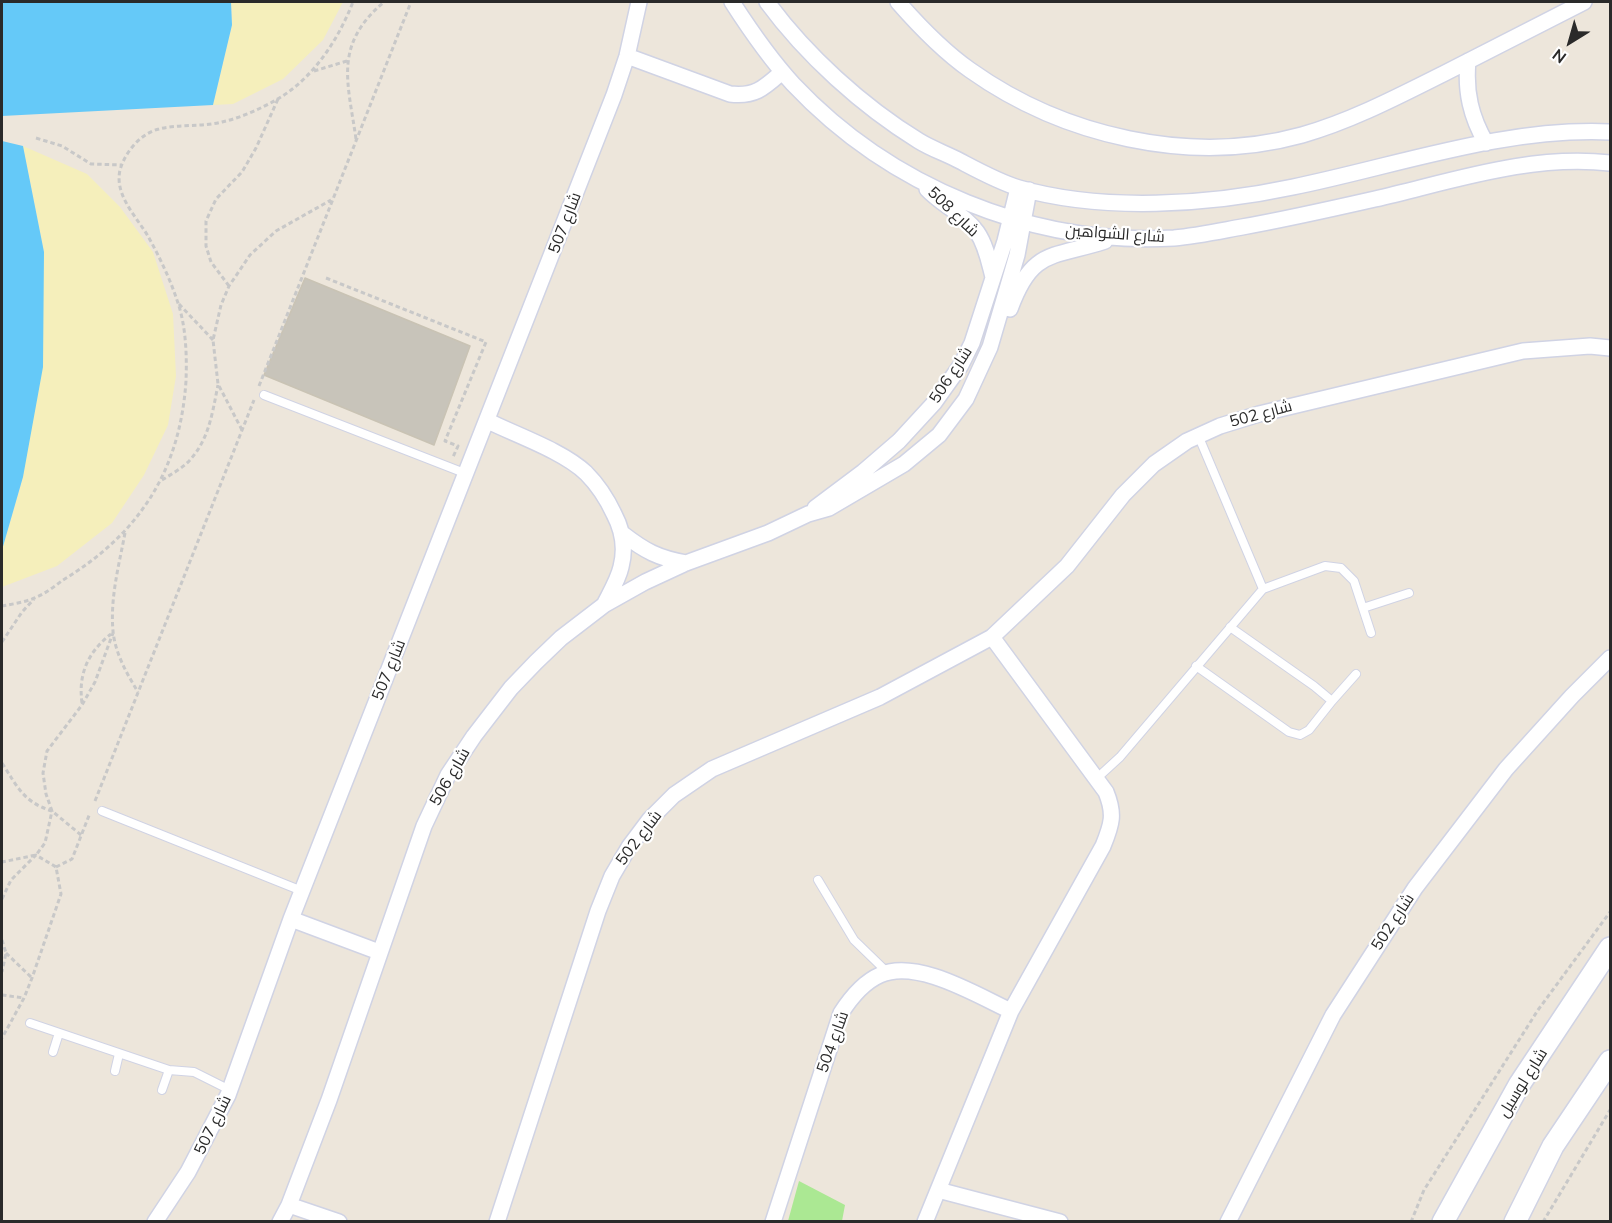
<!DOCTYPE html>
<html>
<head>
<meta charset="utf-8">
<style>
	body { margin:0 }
	#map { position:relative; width:1612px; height:1223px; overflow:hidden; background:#ede6db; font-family:Mulish,sans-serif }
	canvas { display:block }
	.frame { position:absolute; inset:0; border:3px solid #2a2a2a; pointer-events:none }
	.north { position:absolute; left:1540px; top:12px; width:60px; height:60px; -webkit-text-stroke:4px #fff; paint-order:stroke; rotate:217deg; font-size:16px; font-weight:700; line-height:24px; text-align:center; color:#2a2a2a }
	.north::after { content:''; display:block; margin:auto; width:21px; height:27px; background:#2a2a2a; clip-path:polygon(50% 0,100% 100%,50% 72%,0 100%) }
</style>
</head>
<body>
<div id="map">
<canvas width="1612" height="1223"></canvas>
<div class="frame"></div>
<div class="north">N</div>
</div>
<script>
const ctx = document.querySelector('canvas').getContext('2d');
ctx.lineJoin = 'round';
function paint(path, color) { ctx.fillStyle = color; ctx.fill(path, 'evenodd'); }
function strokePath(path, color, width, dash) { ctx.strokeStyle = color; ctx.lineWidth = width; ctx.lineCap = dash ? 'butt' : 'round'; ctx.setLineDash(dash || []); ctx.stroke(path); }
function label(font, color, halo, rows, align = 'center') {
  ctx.font = font + ' Mulish,Cairo,sans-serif'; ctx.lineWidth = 4.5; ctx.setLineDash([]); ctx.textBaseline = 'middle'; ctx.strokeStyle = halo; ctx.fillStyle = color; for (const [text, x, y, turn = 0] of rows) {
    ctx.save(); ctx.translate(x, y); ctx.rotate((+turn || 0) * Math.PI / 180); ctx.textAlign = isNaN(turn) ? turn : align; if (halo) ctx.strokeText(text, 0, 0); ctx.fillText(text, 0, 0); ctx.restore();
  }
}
paint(new Path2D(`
	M799,1181L845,1205L842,1221H788Z`), '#abe893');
paint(new Path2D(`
	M231,2H343L323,40L283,79L233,104L213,105L232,25Z
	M23,146L87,174L120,207L153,252L173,314L176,376L168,425L144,475L112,523L57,566L2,587V550L23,477L44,252Z`), '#f5efbb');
paint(new Path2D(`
	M2,2H231L232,25L213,105L2,116Z
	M2,141L23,146L44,252L43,367L23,477L2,550Z`), '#65c9f8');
const building = new Path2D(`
	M305,278L470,346L434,445L264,375Z`);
paint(building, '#c8c4ba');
strokePath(building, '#c9c3b4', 1.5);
const lane = new Path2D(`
	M264,395L467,474
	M1263,589L1325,566L1341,568L1354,581L1371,633
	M1363,608L1409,593
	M1196,666L1289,732L1300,735L1309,730L1332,701L1314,686L1230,627
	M1332,701L1356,674
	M1096,779L1120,757L1263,589L1198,435
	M102,811L302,891
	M818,880L854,940L888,973
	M30,1023L169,1070L194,1072L230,1090
	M53,1052L59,1033
	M115,1071L119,1054
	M162,1090L169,1070`);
const street = new Path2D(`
	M732,2C750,30 770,59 793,84C890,187 1033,246 1174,238C1197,236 1220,231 1242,227C1287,219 1331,209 1375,199C1453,181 1530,154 1610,163
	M767,2C806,55 862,106 919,141C932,149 947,154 960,161C979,171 999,182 1019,188C1103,212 1209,205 1293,187C1396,166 1504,127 1610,132
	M898,2C919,26 943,51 970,70C1063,136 1190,166 1302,135C1351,121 1397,97 1443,74C1490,50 1537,26 1584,2
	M627,56L730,94C755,97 764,88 782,72
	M1468,61C1465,92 1471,117 1486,143
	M927,189C942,205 965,215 977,232C986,245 989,262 993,277
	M1010,309C1032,248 1053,258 1105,241
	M488,421C516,435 563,451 586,473C598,485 607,499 614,514C623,531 626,548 621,567C618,580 610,593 604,605
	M815,508L863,472L899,441L934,403L961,365L972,343L1005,241L1018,188
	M623,534C645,551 658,558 686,563
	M291,919L379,952
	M938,1190L1060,1222
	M289,1205L339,1222
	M155,1222L188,1172L228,1095L291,919L614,95L627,56L639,2
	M280,1222L289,1205L329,1100L424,826L448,775L474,736L511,688L536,662L561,638L604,605L645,582L686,563L768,533L808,514L829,508L904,464L939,435L966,399L990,347L1017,255L1029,190
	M497,1222L598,911L612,876L629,847L650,819L674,795L712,769L880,697L992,637L1067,566L1123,495L1154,464L1187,441L1220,426L1259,414L1523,351L1590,346L1610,348
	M773,1222L841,1013C850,999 864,982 880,975C917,958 978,996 1011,1011
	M925,1222L1011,1011L1103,846C1112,824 1115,814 1106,792L992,637
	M1228,1222L1333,1015L1415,888L1506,769L1572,696L1610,658`);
const secondary = new Path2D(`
	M1443,1222L1519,1085L1610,948
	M1515,1222L1553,1146L1610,1061`);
strokePath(lane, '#d0d3e4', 10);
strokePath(street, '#d0d3e4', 18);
strokePath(secondary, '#d0d3e4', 24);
strokePath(new Path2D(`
	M314,71L347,61
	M36,138L62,146L91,164L122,165
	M356,139C348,82 333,45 384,2
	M326,278L486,342L445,441L458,446L453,457
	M229,286L211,262L206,246V221L216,199L242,172L256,148L278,99
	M179,304L213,340
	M259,386L411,2
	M242,430L218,384L213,340L221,305L229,286L250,255L276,231L331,200
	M162,480C170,475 179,470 186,464C209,442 212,414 218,385
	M125,533C119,565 110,598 113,631C115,653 127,674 138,692
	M2,606C13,604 26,602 37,597C46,593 55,586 63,580C139,534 180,471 186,381C187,355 186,325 177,300C170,279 160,258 149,238C138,218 114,196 120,170C125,152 141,133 159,129C179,124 202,127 222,122C240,118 260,109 276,100C313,79 338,40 353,2
	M2,642L22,612L34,599
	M82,703C78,674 88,652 111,634
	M2,763C17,786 23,802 52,811L45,843L36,855L2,862
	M95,801L254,400
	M81,835L52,811L46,794L43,773L47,751L82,705L95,682L113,633
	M56,867L72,859L90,813
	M2,899L11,880L36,855L56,867L61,894L32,978L24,998L2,1038
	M2,940L6,953L2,972
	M6,953L32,978
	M2,995L24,998
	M1411,1222L1424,1190L1538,1010L1610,912
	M1543,1222L1610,1110`), '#c8c8c8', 3, [4.5, 3]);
strokePath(lane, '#fff', 8);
strokePath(street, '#fff', 15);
strokePath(secondary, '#fff', 21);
label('16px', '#2a2a2a', '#fff', [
	["شارع 508",953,212,44],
	["شارع 507",565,223,-69],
	["شارع الشواهين",1115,234,4],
	["شارع 506",951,375,-57],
	["شارع 502",1261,414,-15],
	["شارع 507",389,670,-68],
	["شارع 506",450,777,-60],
	["شارع 502",639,838,-53],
	["شارع 502",1393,922,-57],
	["شارع 504",833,1042,-70],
	["شارع لوسيل",1523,1083,-58],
	["شارع 507",213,1125,-64]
]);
</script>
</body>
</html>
